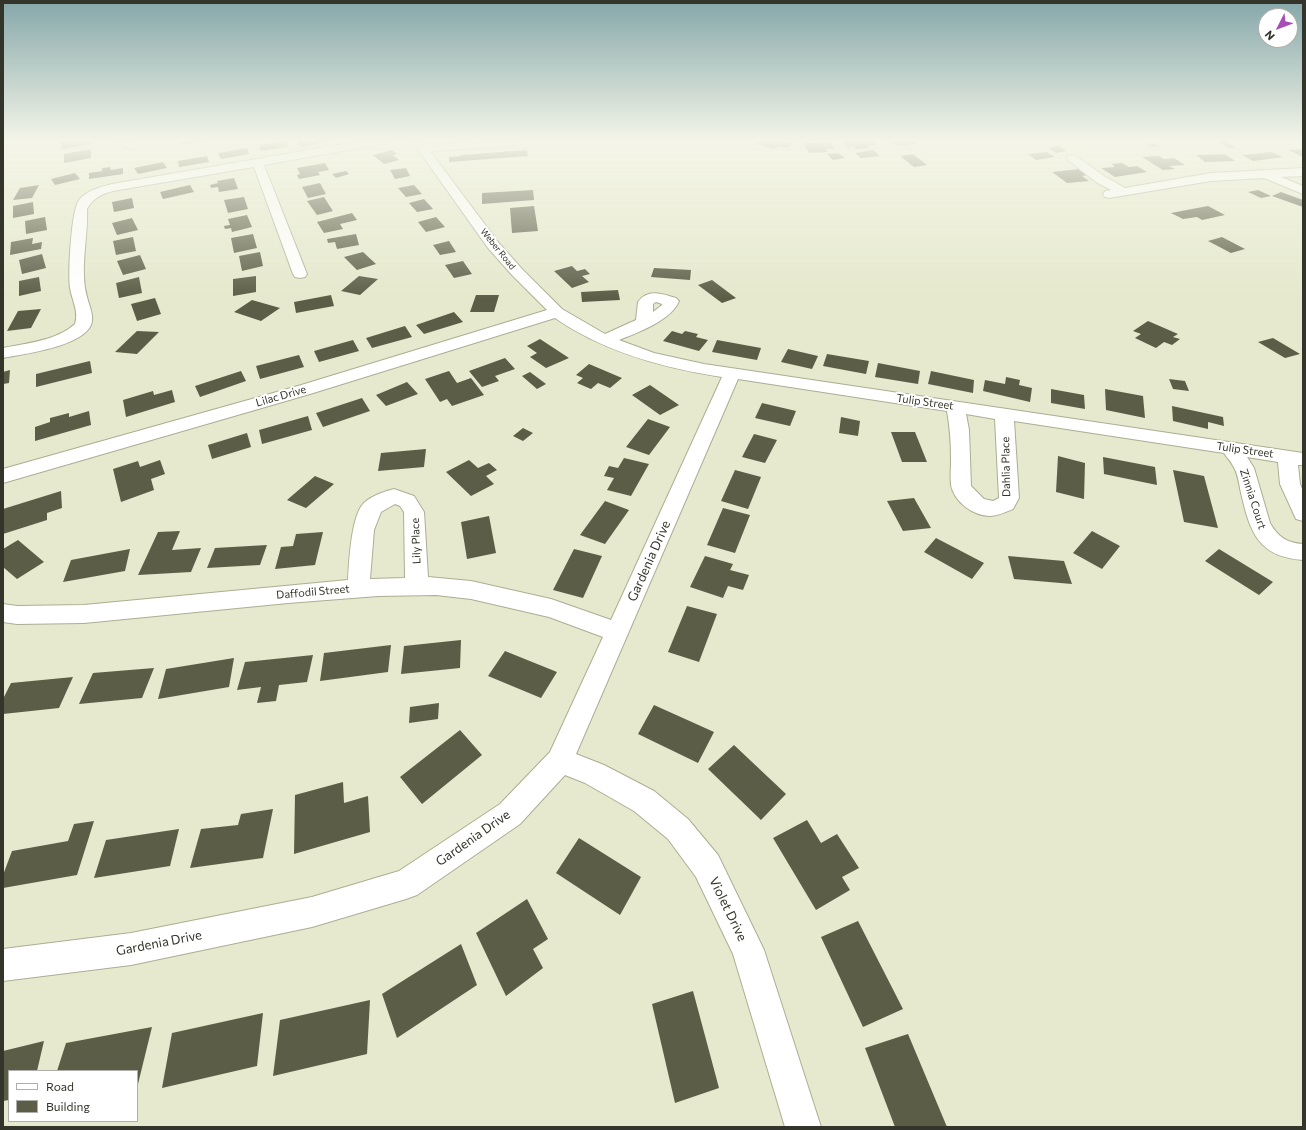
<!DOCTYPE html>
<html>
<head>
<meta charset="utf-8">
<style>
	body { margin:0 }
	#map { position:relative; width:1306px; height:1130px; overflow:hidden; background:#e6e9cd; font-family:Commissioner,sans-serif }
	canvas { display:block }
	.frame { position:absolute; inset:0; border:4px solid #34352a; pointer-events:none }
	.legend { position:absolute; left:8px; top:1070px; width:130px; height:52px; box-sizing:border-box; background:#fff; border:1px solid #aeaeaa; margin:0; padding:5px 7px; list-style:none; font-size:12px; color:#34352a }
	.legend li { display:flex; align-items:center; gap:8px; height:20px }
	.legend b { width:20px; border:1px solid #aeaeaa }
	.north { position:absolute; left:1258px; top:8px; width:40px; height:40px; box-sizing:border-box; background:#fff; border:1px solid #aeaeaa; border-radius:50%; rotate:228deg; font-size:11px; font-weight:700; line-height:16px; text-align:center; color:#34352a }
	.north::after { content:''; display:block; margin:auto; width:14px; height:18px; background:#a74db8; clip-path:polygon(50% 0,100% 100%,50% 72%,0 100%) }
</style>
</head>
<body>
<div id="map">
<canvas width="1306" height="1130"></canvas>
<div class="frame"></div>
<ul class="legend">
<li><b style="height:5px;background:#fff"></b>Road</li>
<li><b style="height:11px;background:#5c5d46"></b>Building</li>
</ul>
<div class="north">N</div>
</div>
<script>
const ctx = document.querySelector('canvas').getContext('2d');
ctx.lineJoin = 'round';
function paint(path, color) { ctx.fillStyle = color; ctx.fill(path, 'evenodd'); }
function strokePath(path, color, width, dash) { ctx.strokeStyle = color; ctx.lineWidth = width; ctx.lineCap = dash ? 'butt' : 'round'; ctx.setLineDash(dash || []); ctx.stroke(path); }
function label(font, color, halo, rows, align = 'center') {
  ctx.font = font + ' Commissioner,sans-serif'; ctx.lineWidth = 4; ctx.setLineDash([]); ctx.textBaseline = 'middle'; ctx.strokeStyle = halo; ctx.fillStyle = color; for (const [text, x, y, turn = 0] of rows) {
    ctx.save(); ctx.translate(x, y); ctx.rotate((+turn || 0) * Math.PI / 180); ctx.textAlign = isNaN(turn) ? turn : align; if (halo) ctx.strokeText(text, 0, 0); ctx.fillText(text, 0, 0); ctx.restore();
  }
}
paint(new Path2D(`
	M61,141H91L92,144L62,149Z
	M182,141H201V142L183,145Z
	M286,141L288,147L261,151L259,145Z
	M297,141H327V142L301,147Z
	M761,141H785L794,144L787,148L780,146L774,149L756,144Z
	M842,141H873L876,145H867L869,148L856,149L853,146L847,147Z
	M891,141H915L918,144L898,146Z
	M1218,141H1226L1236,148H1228Z
	M830,142L835,149H826L828,152L809,153L803,143Z
	M1154,143L1161,146L1151,147L1145,144Z
	M1059,146L1067,151L1056,153L1048,148Z
	M247,148L249,154L221,159L218,153Z
	M91,149V158L64,163V154Z
	M1303,149V157L1288,150Z
	M392,150L397,154L393,155L399,160L384,164L373,155Z
	M527,150L528,156L449,162V157L461,156V155Z
	M873,150L880,156L861,158L855,153Z
	M1047,152L1055,157L1036,160L1028,154Z
	M1271,152L1283,157L1253,161L1242,155Z
	M838,153L845,158L833,160L827,154Z
	M913,154L927,165L914,167L900,156Z
	M1225,154L1235,161L1205,162L1196,155Z
	M207,156L209,162L179,167L178,161Z
	M1159,156L1164,159L1174,158L1185,165L1169,166L1175,169L1163,170L1142,157Z
	M163,162L167,168L138,174L134,168Z
	M325,163L329,170L318,172L320,175L299,179L297,175L300,174L297,168Z
	M1122,163L1129,167L1137,166L1147,172L1115,177L1101,168L1115,167L1112,164Z
	M110,167L111,170L123,168V174L89,179V173L102,171V168Z
	M406,168L410,176L395,179L390,170Z
	M1079,169L1088,175L1082,176L1089,181L1067,183L1052,172Z
	M346,171L349,174L336,178L332,174Z
	M75,173L80,179L55,185L51,179Z
	M234,178L238,189L219,192L218,187L211,188L210,185L218,183L217,181Z
	M320,183L326,194L308,198L302,187Z
	M39,185L32,198L13,200L20,188Z
	M190,185L194,192L163,199L160,192Z
	M414,185L422,194L406,197L398,188Z
	M533,190L534,200L482,204V193Z
	M1258,190L1271,196L1261,198L1248,192Z
	M1281,192L1303,200V207L1272,196Z
	M244,197L248,209L228,213L224,200Z
	M324,197L333,211L317,215L307,201Z
	M132,198L134,208L114,212L112,202Z
	M424,199L433,209L417,212L409,203Z
	M33,202L34,214L13,218V206Z
	M534,206L538,231L512,233L510,208Z
	M1208,206L1225,215L1202,220L1197,217L1183,219L1171,213Z
	M352,213L357,220L340,224L343,229L324,233L317,222Z
	M247,215L252,227L232,232L231,228L225,229L224,226L230,225L228,219Z
	M45,217L47,230L26,234L25,221Z
	M436,217L445,227L426,232L418,222Z
	M132,218L138,230L117,235L112,223Z
	M253,234L257,248L234,253L231,238Z
	M356,234L359,245L337,249L335,242L328,243L327,239Z
	M133,237L136,251L116,255L113,241Z
	M1222,237L1245,249L1231,253L1208,241Z
	M33,238L32,244L42,242L41,249L10,255L11,242Z
	M449,241L456,252L440,255L433,245Z
	M260,252L263,266L242,271L239,256Z
	M363,252L376,264L357,270L344,257Z
	M42,254L46,268L22,274L19,260Z
	M140,255L146,269L123,275L117,261Z
	M463,261L472,274L454,278L445,265Z
	M572,266L577,271L585,269L590,274L582,276L589,282L572,288L554,271Z
	M654,268L691,270L690,280L651,277Z
	M256,276V292L233,296V279Z
	M359,276L378,279L360,295L341,291Z
	M39,277L41,291L19,296V281Z
	M139,277L142,293L119,298L116,283Z
	M712,280L736,298L722,303L698,285Z
	M618,290L620,300L582,302L581,292Z
	M331,295L334,306L296,313L294,302Z
	M476,295H499L494,312H470Z
	M155,298L161,314L137,321L131,304Z
	M252,300L280,308L261,321L234,312Z
	M41,309L31,328L7,331L18,311Z
	M454,312L463,322L424,334L416,325Z
	M1148,321L1178,334L1173,337L1180,339L1172,345L1164,342L1156,348L1135,338L1141,334L1133,331Z
	M405,326L412,337L372,348L366,338Z
	M137,331L159,332L137,354L115,352Z
	M672,331L682,334L685,331L698,334L696,337L708,340L699,351L663,341Z
	M1273,338L1300,354L1285,358L1258,342Z
	M540,339L569,358L546,368L530,357L537,353L527,346Z
	M353,340L359,351L319,362L314,351Z
	M717,340L761,348L757,360L712,352Z
	M788,349L818,356L812,369L781,362Z
	M827,354L869,361L866,374L823,366Z
	M299,355L304,367L260,379L256,366Z
	M505,358L515,369L495,376L499,381L482,387L469,371Z
	M90,361L92,373L36,387V374Z
	M878,363L920,371L918,384L875,377Z
	M589,364L622,378L610,388L598,383L591,389L577,383L583,378L576,375Z
	M10,370L9,383L3,384V372Z
	M241,371L246,381L200,397L195,386Z
	M449,371L457,383L471,378L484,395L452,406L447,399L440,402L425,379Z
	M931,371L974,380L973,393L928,384Z
	M530,372L546,384L537,389L522,376Z
	M1006,377L1020,380L1019,385L1032,388L1030,402L983,391L985,380L1005,384Z
	M1169,379L1185,381L1189,391L1173,389Z
	M407,382L418,394L386,406L376,395Z
	M650,385L679,405L660,415L632,395Z
	M1051,389L1084,395L1085,409L1051,403Z
	M1105,389L1143,396L1145,418L1106,410Z
	M172,390L175,402L126,417L123,400L153,391L154,395Z
	M362,398L370,411L323,427L316,413Z
	M762,403L796,411L790,426L755,418Z
	M1172,406L1223,417L1224,426L1208,422V429L1173,421Z
	M89,411L91,425L35,441V427L50,422V418L69,413V417Z
	M308,416L312,430L262,444L259,430Z
	M841,417L860,421L858,436L839,433Z
	M648,419L670,427L649,455L626,447Z
	M523,428L533,433L523,441L513,436Z
	M891,432H915L927,462H902Z
	M247,433L251,447L212,459L208,445Z
	M754,434L777,440L765,463L742,457Z
	M426,449L424,467L378,471L381,453Z
	M1058,456L1085,463L1084,499L1056,492Z
	M1103,457L1155,467L1157,485L1104,474Z
	M624,458L649,464L631,496L607,490L614,478L604,476L609,466L618,468Z
	M160,460L165,474L151,479L154,490L121,502L113,469L138,461L140,467Z
	M469,460L478,468L489,463L497,470L486,476L494,484L471,496L446,472Z
	M735,470L761,477L748,509L721,501Z
	M1173,470L1204,476L1218,528L1184,522Z
	M315,476L334,484L306,508L287,500Z
	M61,491L62,508L47,513V520L3,534V509Z
	M914,498L931,528L903,531L887,501Z
	M605,501L629,510L605,544L580,535Z
	M723,508L750,515L735,553L707,545Z
	M489,516L496,553L467,559L461,522Z
	M180,531L172,550L201,548L191,572L138,575L158,532Z
	M1092,531L1120,546L1102,569L1073,553Z
	M323,532L315,565L275,569L281,547L293,546L296,534Z
	M936,538L984,563L972,579L924,552Z
	M18,540L44,562L17,579L3,567V549Z
	M267,545L260,565L207,568L215,548Z
	M130,549L125,571L63,582L71,560Z
	M574,549L602,556L583,598L553,590Z
	M1219,549L1273,582L1259,595L1205,561Z
	M705,556L733,564L730,570L749,575L743,590L728,586L723,598L690,587Z
	M1008,556L1064,561L1072,584L1014,579Z
	M687,606L717,614L699,662L668,652Z
	M461,640L460,668L401,674L404,646Z
	M391,645L388,672L320,681L324,653Z
	M505,651L557,672L541,698L488,676Z
	M313,655L307,682L279,685L276,701L257,703L261,687L237,690L245,662Z
	M234,658L229,687L158,699L166,669Z
	M154,668L142,698L79,704L93,673Z
	M73,677L59,708L3,714V699L11,683Z
	M439,703L438,719L409,723L410,707Z
	M654,705L714,732L698,763L638,734Z
	M460,730L482,755L422,804L400,777Z
	M734,745L786,794L761,820L708,769Z
	M343,782L344,803L368,796L370,832L294,854L295,795Z
	M273,809L263,858L190,868L201,829L238,825L241,814Z
	M807,820L821,843L837,834L859,868L842,877L850,890L816,910L773,838Z
	M94,821L77,875L3,888V875L12,851L68,841L74,824Z
	M179,829L170,866L94,878L106,840Z
	M579,838L641,877L620,915L556,873Z
	M527,899L548,939L533,949L543,968L506,996L476,933Z
	M858,921L903,1009L863,1027L821,937Z
	M461,944L477,985L397,1038L382,994Z
	M693,991L719,1088L675,1103L652,1004Z
	M370,1000L367,1054L273,1076L280,1020Z
	M263,1013L257,1066L162,1088L172,1033Z
	M152,1027L138,1084L137,1085V1071H57L66,1043Z
	M908,1034L947,1127H895L865,1048Z
	M44,1041L37,1071H9V1100L3,1101V1051Z`), '#5c5d46');
const minor = new Path2D(`
	M119,141H131L138,147L136,149C129,151 123,147 119,141Z
	M361,141H387L382,144L264,165L307,274L305,277L300,278L295,277L293,274L254,167L113,191C102,194 93,198 87,209C88,231 83,253 84,276C84,283 85,290 87,297C89,305 93,313 92,321C89,346 23,354 3,358V348C27,343 56,341 75,324C79,312 72,300 70,288C68,273 71,211 79,200C87,190 101,187 112,184Z
	M412,141H423L425,144L512,141L514,143L512,145L508,146L430,151L498,242L522,269L562,309L605,334L636,320L638,302C648,288 663,294 676,298L679,301C672,320 637,333 619,340L654,353L704,364L1303,453V465H1298L1300,484L1303,491V521L1296,519L1280,484L1278,462L1247,457L1254,468L1270,523C1278,537 1287,543 1303,544V560C1258,557 1250,532 1241,493C1239,484 1238,473 1233,466C1231,461 1227,458 1224,453L1014,421L1019,498L1013,509C1006,512 997,516 990,516C974,516 954,502 951,485C950,477 951,468 951,460C951,443 950,428 947,411L738,379L576,754L604,765L654,791L688,819L718,855L764,950L821,1127H785L733,954L696,877L668,839L634,811L585,783L565,775L520,824L417,895L406,899L312,927L131,965L3,981V949L131,933L312,897L399,871L500,804L550,752L603,637L549,617L471,599L436,595L378,596L288,603L84,623L17,624L3,622V604L17,606L84,605L348,580C349,563 351,513 365,502C372,496 385,491 394,489L414,496L424,512L428,577L471,581L551,599L611,620L722,377C663,368 604,352 555,318L310,394L3,483V469L298,386L547,310L512,275L488,248ZM656,302L662,304V305L653,312V304ZM966,414L995,419L999,498L993,501L984,499L971,486L969,430ZM395,504L400,506L404,512L405,578L370,579L374,530L381,512Z
	M1072,155L1076,156L1104,176L1125,188L1211,173L1303,168V176L1281,177L1303,186V194L1264,178L1211,181L1109,198L1105,197L1103,194L1105,191L1111,190L1096,182L1068,160L1066,158L1068,156Z`);
strokePath(minor, '#abae93', 2);
paint(minor, '#fff');
const sky = ctx.createLinearGradient(0, 0, 0, 299);
sky.addColorStop(0, '#85a7aa');
sky.addColorStop(0.47, '#f4f5e8');
sky.addColorStop(1, '#f4f5e800');
ctx.fillStyle = sky;
ctx.fillRect(0, 0, 1306, 299);
label('9px', '#34352a', '#fff', [
	["Weber Road",498,249,51]
]);
label('11px', '#34352a', '#fff', [
	["Lilac Drive",281,396,-16],
	["Tulip Street",925,402,8],
	["Tulip Street",1245,450,8],
	["Dahlia Place",1006,467,-91],
	["Zinnia Court",1253,499,72],
	["Lily Place",416,541,-92],
	["Daffodil Street",313,592,-5]
]);
label('13px', '#34352a', '#fff', [
	["Gardenia Drive",649,561,-66],
	["Gardenia Drive",473,838,-35],
	["Violet Drive",728,909,64],
	["Gardenia Drive",159,943,-11]
]);
</script>
</body>
</html>
